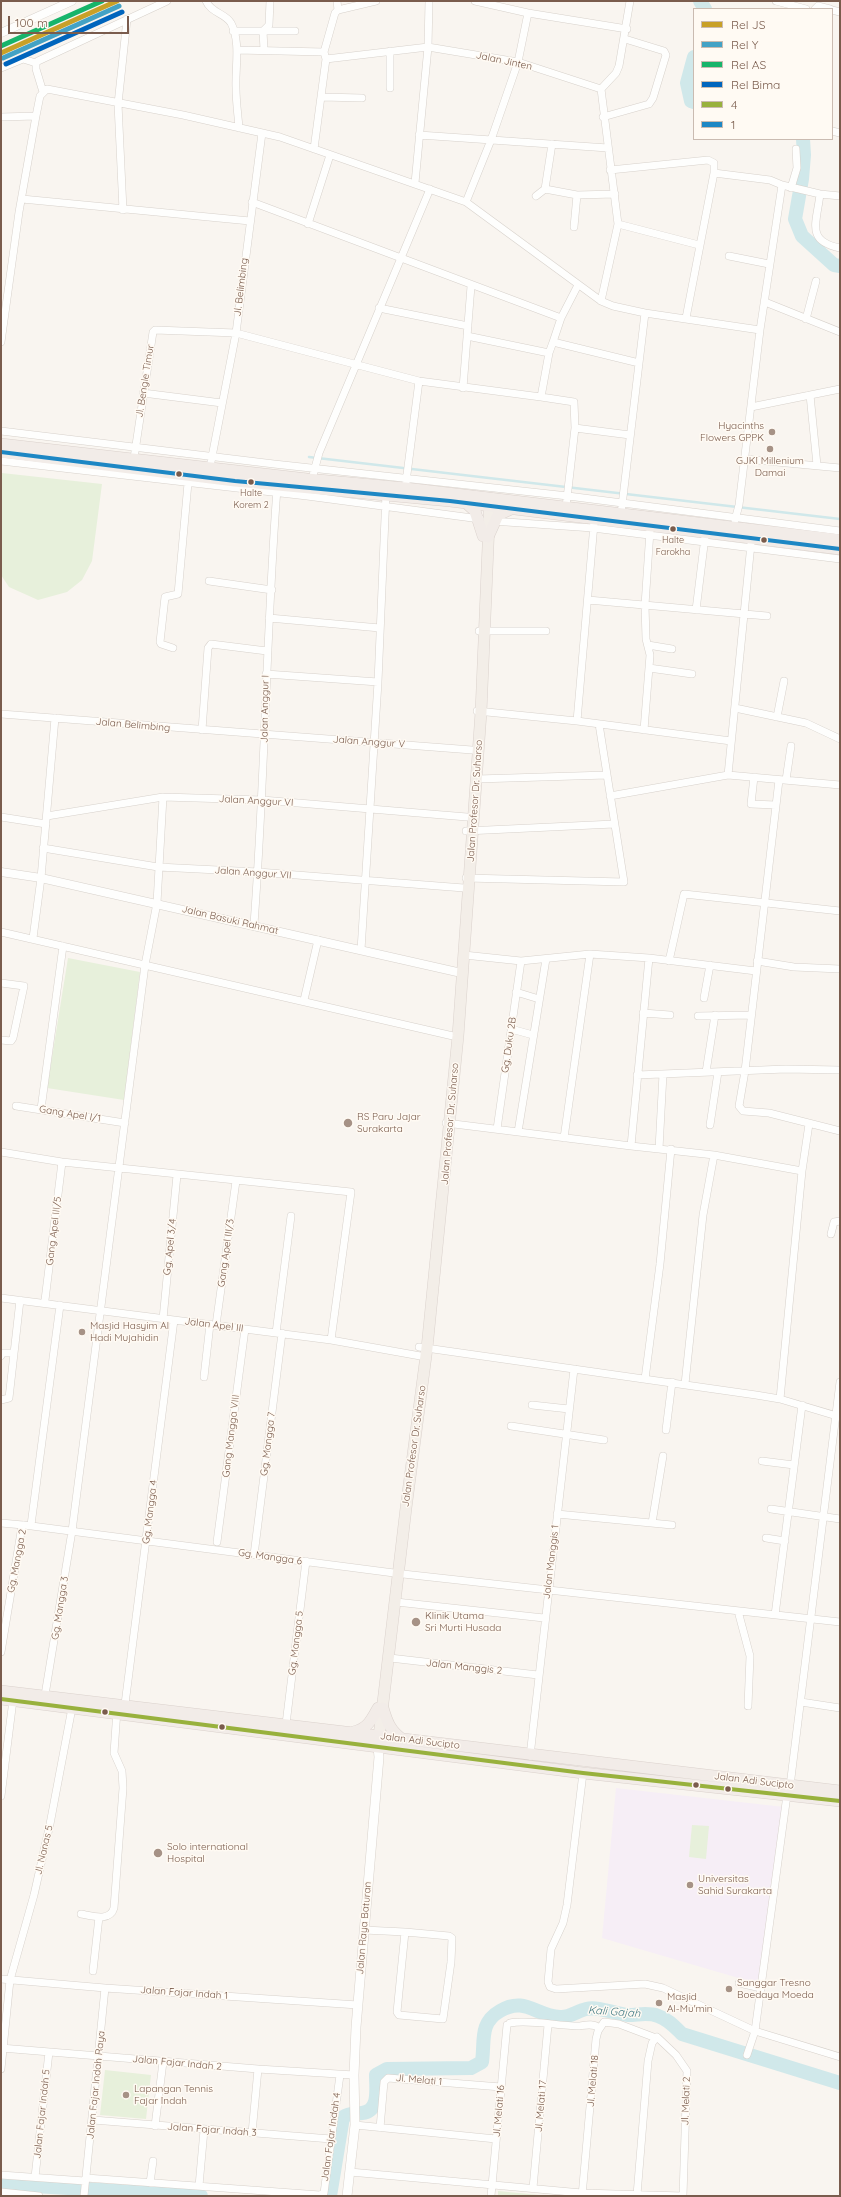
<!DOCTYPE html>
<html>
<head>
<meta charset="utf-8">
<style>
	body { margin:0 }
	#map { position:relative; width:841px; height:2197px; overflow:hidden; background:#f9f5f0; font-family:Quicksand,sans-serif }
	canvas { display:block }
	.frame { position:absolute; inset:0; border:2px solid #7a5c4d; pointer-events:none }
	.legend { position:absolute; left:693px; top:8px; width:140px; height:132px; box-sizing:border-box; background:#fffaf3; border:1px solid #cabbb1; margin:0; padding:5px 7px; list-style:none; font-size:12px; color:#7a5c4d }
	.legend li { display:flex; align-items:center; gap:8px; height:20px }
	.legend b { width:20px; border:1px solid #cabbb1 }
	.scale { position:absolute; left:8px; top:16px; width:121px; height:18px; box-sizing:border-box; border:2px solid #7a5c4d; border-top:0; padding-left:5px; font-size:12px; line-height:14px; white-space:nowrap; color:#7a5c4d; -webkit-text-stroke:3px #fffaf3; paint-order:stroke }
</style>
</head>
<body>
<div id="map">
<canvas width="841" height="2197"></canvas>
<div class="frame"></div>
<ul class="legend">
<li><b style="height:5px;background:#c8a027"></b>Rel JS</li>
<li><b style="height:5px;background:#43a2c5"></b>Rel Y</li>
<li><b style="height:5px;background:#17b46a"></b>Rel AS</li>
<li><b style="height:5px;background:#0065bd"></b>Rel Bima</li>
<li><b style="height:5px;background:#98b13d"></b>4</li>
<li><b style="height:5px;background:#1d87c4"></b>1</li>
</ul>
<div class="scale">100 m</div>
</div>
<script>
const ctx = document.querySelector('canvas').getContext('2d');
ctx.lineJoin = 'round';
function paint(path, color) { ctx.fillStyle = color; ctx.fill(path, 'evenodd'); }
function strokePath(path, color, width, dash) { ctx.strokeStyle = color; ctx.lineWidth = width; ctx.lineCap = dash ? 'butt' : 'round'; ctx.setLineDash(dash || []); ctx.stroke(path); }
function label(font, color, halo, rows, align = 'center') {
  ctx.font = font + ' Quicksand,sans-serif'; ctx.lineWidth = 3; ctx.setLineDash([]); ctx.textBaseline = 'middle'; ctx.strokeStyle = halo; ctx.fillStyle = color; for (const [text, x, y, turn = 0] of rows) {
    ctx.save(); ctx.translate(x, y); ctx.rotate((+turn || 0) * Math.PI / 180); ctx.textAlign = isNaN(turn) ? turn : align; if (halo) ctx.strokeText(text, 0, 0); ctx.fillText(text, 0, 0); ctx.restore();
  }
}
paint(new Path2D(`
	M616,1788L784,1807L759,1984L602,1938Z`), '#f6eef6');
paint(new Path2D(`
	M2,473L102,484L92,561L82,580L67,592L38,600L9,587L1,575Z
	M68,958L140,972L124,1100L47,1088Z
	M692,1825L709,1826L706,1859L689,1857Z
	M105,2070L151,2075L146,2119L100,2115Z
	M498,2191L549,2196H498Z`), '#e7f0db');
strokePath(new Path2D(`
	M309,457L840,519`), '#d0e8ea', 2.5);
strokePath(new Path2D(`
	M700,1L705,9
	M694,57L687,83L691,101L694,102
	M803,139L804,155L802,179L795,219L802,236L834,265L840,266
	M1,2184L201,2196
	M330,2196L343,2117C349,2113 355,2114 362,2113C380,2111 376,2089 376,2075L387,2069L471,2068L482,2062C485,2041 479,2023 500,2011C525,1996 536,2016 560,2017C569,2018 577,2011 586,2009C599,2006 615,2014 628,2015C639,2015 648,2012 658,2016C668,2019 675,2027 682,2034L840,2083`), '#d0e8ea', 14);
const minor = new Path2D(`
	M206,1C211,13 225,13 231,23C241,42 235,68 236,88C236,101 238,115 239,128
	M337,1L338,10
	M475,1L528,13L627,29
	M776,1L806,9
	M815,9L818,6L830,9
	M832,10L840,12
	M233,31H295
	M237,50L324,52
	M264,50L263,31L269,25L270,1
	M390,51V88
	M326,59L428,47L518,62L601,89
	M1,68L23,59L36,63
	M43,92L36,69V63L38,61L167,1
	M322,97L362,98
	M1,117L36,116
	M603,117L649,104L653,98L666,55L664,51L625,39
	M832,131L840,133
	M419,135L608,148
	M314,149L326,59L324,52L335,13L338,10L376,1
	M610,170L708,160L714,163V173L686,318
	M714,173L770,180L782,185
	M415,183L428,47L429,1
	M791,188L797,168L796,149
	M545,189L552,144
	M820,194C817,222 805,241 840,248
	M536,196L545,189L577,195L615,194
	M22,199L250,221
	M252,202L561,318L553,342L639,363
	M466,202L491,140L518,62L528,13
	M123,210L118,104L127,19
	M308,224L330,155
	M618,224L699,245
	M574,227L577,195
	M729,256L769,264
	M601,301L618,224L601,89L616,73L619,66L630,1
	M765,302L840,332
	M379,308L468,326
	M561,318L578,285
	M806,319L816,281
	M467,336L549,353
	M1,342L19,212L36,116L40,96L47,89L183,115L280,137L466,202L601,301L613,306L645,313
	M553,342L549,353L541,397L574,402L575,428L630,435
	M419,381L541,397
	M463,388L471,286
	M143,393L222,403
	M810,395L817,465
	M751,407L840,389
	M1,431L274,464L568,496L840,531
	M134,458L153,332L155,330L236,333L419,381L406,482
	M745,459L840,468
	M1,461L307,496L480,519
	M210,467L236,333L262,133
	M312,479L319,453L430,189
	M566,507L575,428
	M621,514L645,313L760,330
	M735,520L739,505L760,330L782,185L820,194L840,196
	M492,521L593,528L840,559
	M209,581L272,590
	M588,600L767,616
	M696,610L705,537
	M269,618L380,628
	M479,631H546
	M648,645L672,649
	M173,648L161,644L160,642L165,597L178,594L188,483
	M649,668L692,674
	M266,674L378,682
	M735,708L806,723L840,739
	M477,711L577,721L731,741
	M1,714L472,750
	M777,717L784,681
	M577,721L594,524
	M202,730L208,648L211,644L267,651
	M644,730L650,655L646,639L645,605L650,531
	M728,775L751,544
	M754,777L751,804L776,805
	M477,779L607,775
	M779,780L745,1071L739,1106L743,1111L769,1113L840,1131
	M786,780L791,746
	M610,796L728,775L840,785
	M47,816L163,797L262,800L467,817
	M1,817L46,824
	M466,831L614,824
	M43,848L158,867L258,872L464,888
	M466,878L624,882L599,724
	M254,924C265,780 266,634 277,489
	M1,932L453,1036
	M33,938L41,878L55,718
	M361,950L378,682L386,494
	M649,958L756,971
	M669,961L684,894L840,911
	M757,961L794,967L840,969
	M1,983L24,986L13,1038L11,1041L1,1040
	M516,992L539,999
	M704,998L710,965
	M304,1000L318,940
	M643,1013L670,1015
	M698,1016L751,1015
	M511,1029L533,1035
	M706,1072L715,1015
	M637,1075L786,1069L840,1070
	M16,1106L125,1123
	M41,1109L63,946
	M446,1123L631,1146L649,958L590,954L521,961L464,955
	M710,1125L718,1072
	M497,1129L521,961
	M518,1132L546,959
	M564,1138L590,954
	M631,1146L714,1155L802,1171L780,1399
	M659,1149L663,1074
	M1,1152L62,1162L351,1192L331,1340
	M802,1171L809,1124
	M831,1234L834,1222L840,1221
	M1,1298L331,1340L426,1357
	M45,1300L62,1162
	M163,1319L177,1175
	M216,1325L236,1181
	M276,1333L291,1216
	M419,1347L756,1395L780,1399L840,1417
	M1,1356L2,1353H13
	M204,1377L210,1324
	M645,1379L660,1264L671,1149
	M685,1384L703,1215L714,1155
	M1,1400L9,1398L20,1300
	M532,1405L569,1409
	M511,1426L604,1440
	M666,1430L672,1382
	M762,1461L794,1465
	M771,1509L840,1519
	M557,1514L672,1525
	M1,1523L23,1525
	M652,1523L663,1456
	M31,1525L60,1305
	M766,1538L785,1541
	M217,1542L245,1329
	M254,1555L282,1333
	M396,1602L544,1618
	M738,1611L750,1656L748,1706
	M775,1615L802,1405
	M1,1652L22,1526L24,1525L394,1573L840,1622
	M390,1658L538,1675
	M45,1695L72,1531L145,965L157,903L163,797
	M801,1702L840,1708
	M125,1704L174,1320
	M286,1724L306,1561
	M530,1756L574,1369
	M583,1773L567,1905L563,1923L551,1949L548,1982L550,1987L556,1989L645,1984L663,1988L755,2031L840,2057
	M790,1786L840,1382
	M1,1796L13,1700
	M81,1914C92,1916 110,1922 114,1908L123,1788L122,1771L114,1753L117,1710
	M364,1930L405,1932L397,2012L399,2015L443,2019L451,1962L452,1938L449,1936L405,1932
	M93,1971L99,1917
	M1,1979L105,1988L358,2005
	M739,1983L761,1988
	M510,2023C529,2019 557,2026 579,2026C586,2025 594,2023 599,2028
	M1,2048L258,2069L354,2075
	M747,2055L755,2031L787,1795
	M1,2069L10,1980L34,1895L50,1824L72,1708
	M93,2120L331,2139
	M355,2125L496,2139
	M155,2126L163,2062
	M380,2128L384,2082L388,2078L501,2087
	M252,2133L258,2069
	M350,2172L582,2193L683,2196
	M1,2175L85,2181
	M35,2177L49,2052
	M86,2178L320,2195L324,2193L340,2075
	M150,2183L153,2161
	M199,2186L204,2130
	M533,2188L548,2025
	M1,2192L39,2196
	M637,2195L648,2061L652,2043L657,2037L676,2055L687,2071L683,2196
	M84,2196L105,1988
	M491,2196L507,2025
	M582,2196L596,2039L598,2031L604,2022L619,2024L656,2038`);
const tertiary = new Path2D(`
	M1,33L72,1
	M1,872L41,878L457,972`);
const secondary = new Path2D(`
	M347,2196L355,2125L354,2075L356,2027L379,1757L378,1747`);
const primary = new Path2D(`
	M378,1745L406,1508L427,1348L458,1036L481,712L490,499`);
const trunk = new Path2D(`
	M1,444L307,479L405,488L840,540
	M1,452L235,481L450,501L840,549
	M466,503L475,511L483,536
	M488,537L498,515L511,509
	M1,1691L840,1791
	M1,1699L583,1773L840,1801
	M383,1708C387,1722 390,1730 402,1739
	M353,1732C367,1729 371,1721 378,1708`);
strokePath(minor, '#d7d1cb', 8);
strokePath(tertiary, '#d7d1cb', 9);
strokePath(secondary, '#d9d2cb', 10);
strokePath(primary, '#dad1cc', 12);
strokePath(trunk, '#dad1cc', 12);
strokePath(minor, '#fefefd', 7);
strokePath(tertiary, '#fefefd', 8);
strokePath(secondary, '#fefefd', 9);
strokePath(primary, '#f3eee8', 11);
strokePath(trunk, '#f2ece8', 11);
strokePath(new Path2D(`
	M1,1699L583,1773L840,1801`), '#98b13d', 4);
strokePath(new Path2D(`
	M1,452L235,481L450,501L840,549`), '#1d87c4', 4);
strokePath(new Path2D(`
	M1,53L117,1`), '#c8a027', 5);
strokePath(new Path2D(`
	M3,58L119,6`), '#43a2c5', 5);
strokePath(new Path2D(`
	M1,46L102,1`), '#17b46a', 5);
strokePath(new Path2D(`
	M6,64L122,12`), '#0065bd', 5);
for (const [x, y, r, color] of [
	[772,432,4,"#a69286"],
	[770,449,4,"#a69286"],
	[179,474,3.5,"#7a5c4d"],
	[251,482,3.5,"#7a5c4d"],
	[673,529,3.5,"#7a5c4d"],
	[764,540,3.5,"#7a5c4d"],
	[348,1123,5,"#a69286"],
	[82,1332,4,"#a69286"],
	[416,1622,5,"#a69286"],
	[105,1712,3.5,"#7a5c4d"],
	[222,1727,3.5,"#7a5c4d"],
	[696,1785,3.5,"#7a5c4d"],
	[728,1789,3.5,"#7a5c4d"],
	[158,1853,5,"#a69286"],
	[690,1885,4,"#a69286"],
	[729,1989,4,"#a69286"],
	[659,2003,4,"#a69286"],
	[126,2095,4,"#a69286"]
]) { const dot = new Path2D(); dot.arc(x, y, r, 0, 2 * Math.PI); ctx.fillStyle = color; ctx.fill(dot); strokePath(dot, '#fffaf3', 1.5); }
label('9px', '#7a5c4d', '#fffaf3', [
	["Halte",251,493],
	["Korem 2",251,505],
	["Halte",673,540],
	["Farokha",673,552]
]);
label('10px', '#7a5c4d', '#fffaf3', [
	["Jalan Jinten",504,61,12],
	["Jl. Belimbing",241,287,-83],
	["Jl. Bengle Timur",145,381,-81],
	["Jalan Anggur I",265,709,-89],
	["Jalan Belimbing",133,725,5],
	["Jalan Anggur V",369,742,4],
	["Jalan Anggur VI",256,801,3],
	["Jalan Profesor Dr. Suharso",475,801,-86],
	["Jalan Anggur VII",253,873,4],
	["Jalan Basuki Rahmat",230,920,13],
	["Gg. Duku 2B",509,1045,-82],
	["Gang Apel I/1",70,1114,9],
	["Jalan Profesor Dr. Suharso",450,1124,-85],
	["Gang Apel III/5",54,1231,-83],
	["Gg. Apel 3/4",170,1247,-84],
	["Gang Apel III/3",226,1253,-82],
	["Jalan Apel III",214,1325,7],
	["Gang Mangga VIII",231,1436,-83],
	["Gg. Mangga 7",268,1444,-83],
	["Jalan Profesor Dr. Suharso",414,1446,-82],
	["Gg. Mangga 4",150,1512,-83],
	["Gg. Mangga 6",270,1557,8],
	["Gg. Mangga 2",17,1561,-79],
	["Jalan Manggis 1",551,1562,-83],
	["Gg. Mangga 3",60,1608,-81],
	["Gg. Mangga 5",296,1643,-83],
	["Jalan Manggis 2",464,1667,6],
	["Jalan Adi Sucipto",420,1741,7],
	["Jalan Adi Sucipto",754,1781,7],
	["Jl. Nanas 5",44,1850,-77],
	["Jalan Raya Baturan",364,1928,-85],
	["Jalan Fajar Indah 1",184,1993,4],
	["Jalan Fajar Indah 2",177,2063,5],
	["Jl. Melati 1",419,2080,5],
	["Jl. Melati 18",593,2081,-85],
	["Jalan Fajar Indah Raya",96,2085,-84],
	["Jl. Melati 2",686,2101,-88],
	["Jl. Melati 17",541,2106,-85],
	["Jl. Melati 16",499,2111,-85],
	["Jalan Fajar Indah 5",42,2114,-84],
	["Jalan Fajar Indah 3",212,2130,4],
	["Jalan Fajar Indah 4",331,2137,-82]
]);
label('10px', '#7a5c4d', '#fffaf3', [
	["Hyacinths",764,426,"right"],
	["Flowers GPPK",764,438,"right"],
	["GJKI Millenium",770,461,"center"],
	["Damai",770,473,"center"],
	["RS Paru Jajar",357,1117],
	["Surakarta",357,1129],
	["Masjid Hasyim Al",90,1326],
	["Hadi Mujahidin",90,1338],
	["Klinik Utama",425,1616],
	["Sri Murti Husada",425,1628],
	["Solo international",167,1847],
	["Hospital",167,1859],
	["Universitas",698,1879],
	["Sahid Surakarta",698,1891],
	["Sanggar Tresno",737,1983],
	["Boedaya Moeda",737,1995],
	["Masjid",667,1997],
	["Al-Mu'min",667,2009],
	["Lapangan Tennis",134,2089],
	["Fajar Indah",134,2101]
], 'left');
label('italic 11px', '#437c86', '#fffaf3', [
	["Kali Gajah",614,2012,4]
]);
</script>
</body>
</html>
